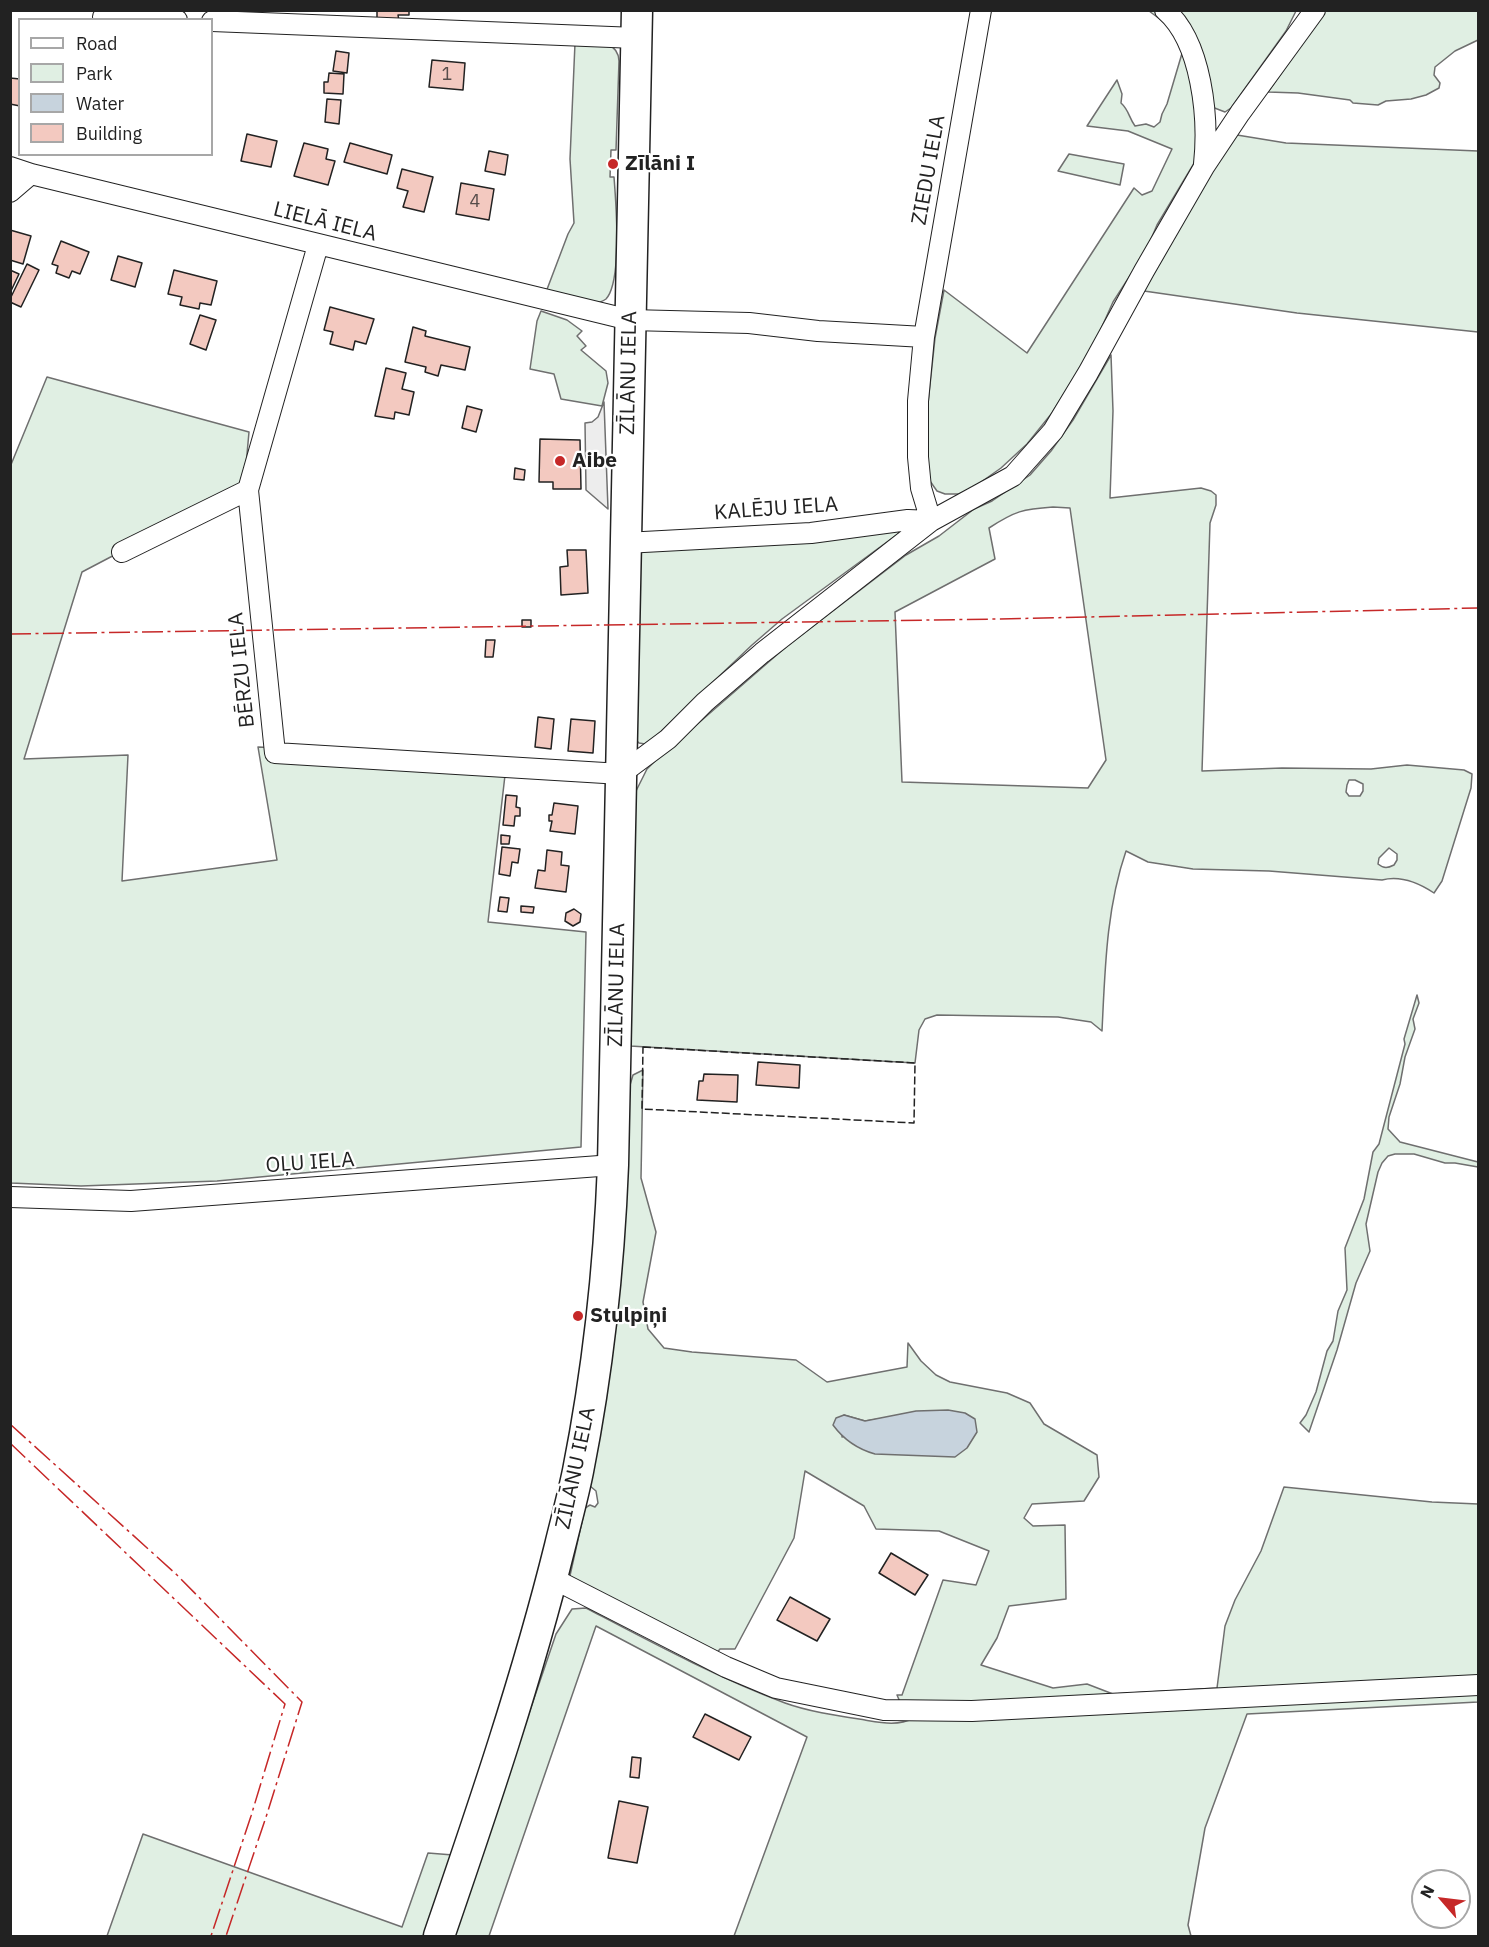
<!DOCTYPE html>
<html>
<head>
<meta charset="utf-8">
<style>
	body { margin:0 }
	#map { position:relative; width:1489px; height:1947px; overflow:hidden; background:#fff; font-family:"IBM Plex Sans",sans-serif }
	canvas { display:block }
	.frame { position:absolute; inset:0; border:12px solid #222; pointer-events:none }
	.legend { position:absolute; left:18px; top:18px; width:195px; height:138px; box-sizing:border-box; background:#fff; border:2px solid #a7a7a7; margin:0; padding:8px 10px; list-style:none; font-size:18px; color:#222 }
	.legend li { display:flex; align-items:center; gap:12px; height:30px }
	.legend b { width:30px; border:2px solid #a7a7a7 }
	.north { position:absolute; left:1411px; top:1869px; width:60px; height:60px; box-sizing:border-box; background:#fff; border:2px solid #a7a7a7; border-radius:50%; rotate:298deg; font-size:16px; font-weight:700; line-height:24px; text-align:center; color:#222 }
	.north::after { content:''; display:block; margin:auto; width:21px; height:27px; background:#c62828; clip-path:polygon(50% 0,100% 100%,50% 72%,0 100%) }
</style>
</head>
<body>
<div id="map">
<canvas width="1489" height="1947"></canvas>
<div class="frame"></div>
<ul class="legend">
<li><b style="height:8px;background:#fff"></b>Road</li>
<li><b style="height:16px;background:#e0efe3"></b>Park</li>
<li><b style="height:16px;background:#c7d3dd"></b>Water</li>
<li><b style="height:16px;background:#f3c9c0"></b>Building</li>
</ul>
<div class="north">N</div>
</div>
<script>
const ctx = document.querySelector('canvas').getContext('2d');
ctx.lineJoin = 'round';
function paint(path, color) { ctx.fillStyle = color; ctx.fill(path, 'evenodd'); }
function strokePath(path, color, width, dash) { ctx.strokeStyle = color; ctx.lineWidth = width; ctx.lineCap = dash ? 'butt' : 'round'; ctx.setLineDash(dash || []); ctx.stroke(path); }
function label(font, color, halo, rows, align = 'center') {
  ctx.font = font + ' "IBM Plex Sans",sans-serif'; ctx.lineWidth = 4.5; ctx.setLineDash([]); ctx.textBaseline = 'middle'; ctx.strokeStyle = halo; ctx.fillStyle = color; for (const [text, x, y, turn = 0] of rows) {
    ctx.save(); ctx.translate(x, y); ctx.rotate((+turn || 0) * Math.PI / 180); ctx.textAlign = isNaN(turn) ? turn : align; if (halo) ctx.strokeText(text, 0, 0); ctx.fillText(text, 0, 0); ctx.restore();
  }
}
const green = new Path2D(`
	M1149,11H1157L1170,22L1179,34L1191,58L1198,99L1201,132L1200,149L1193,165L1157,225L1146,251L1113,302L1092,349L1052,413L1027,444L1001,468L974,487L959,494H945L937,491L925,474L922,460L935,338L944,290L1027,353L1134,188L1142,195L1152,191L1172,149L1128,131L1087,126L1117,80L1122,94L1121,103C1129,110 1129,118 1135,126L1146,124L1154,127L1160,122L1162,114L1167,104L1183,50L1168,25Z
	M1174,11H1296L1286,31L1231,108L1225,112L1212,107Z
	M1325,11H1478V40L1455,51L1435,67L1434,75L1440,83L1439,88L1426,95L1411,99L1386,101L1378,105L1353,103L1350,100L1298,93L1268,92Z
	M575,43C593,44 618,38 619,61L616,150H611L610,177H614C616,202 622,282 606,299C602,302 598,303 593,304L546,292L568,234L574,223L570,159Z
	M1237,135L1286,143L1478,151V332L1297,313L1144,291L1214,168Z
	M1069,154L1124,164L1120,185L1058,171Z
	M541,311L567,320L582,331L577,336L586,346L581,350L606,371L608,383L602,406L561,399L554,374L530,369L537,321Z
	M1111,355L1113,411L1110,498L1201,488L1211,491L1216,495V505L1210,523L1202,771L1282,768L1371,769L1407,765L1464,770L1472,774L1471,788L1442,881L1434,893C1419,883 1401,875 1382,880L1269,871L1193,869L1148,862L1126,851C1106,909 1105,971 1102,1031L1091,1022L1058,1017L937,1015L925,1019L919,1030L915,1063L630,1046L635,793L647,769L656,760L787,646L906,555L939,536L974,509L992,501L1030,475L1051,451L1073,420ZM1053,507L1070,508L1106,760L1088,788L902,782L895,612L995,559L989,528C1015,511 1023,509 1053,507ZM1349,780H1355L1363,784V791L1360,796H1349L1346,792L1347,785ZM1389,848L1397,854V860L1394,865C1388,868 1384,869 1378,864L1379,858Z
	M47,377L249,432L244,487L82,572L24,759L128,755L122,881L277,860L258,747L507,758L488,922L586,932L581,1147L217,1181L81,1186L11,1183L10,467Z
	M906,528L782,619L752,645L651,741L645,744L639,743L635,739L634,629L641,549Z
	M1417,995L1419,1003L1413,1019L1415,1029L1405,1057L1400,1084L1389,1117L1388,1129L1400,1142L1478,1162V1167L1455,1163H1445L1414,1154H1395L1388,1156L1382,1163L1378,1172L1366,1224L1370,1251L1356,1283L1337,1350L1309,1432L1300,1423L1306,1415L1316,1392L1327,1351L1333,1341L1338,1311L1347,1290L1345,1248L1364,1199L1373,1152L1379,1144L1405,1044L1404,1039Z
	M643,1070L641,1178L656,1232L643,1302L648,1329L664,1348L692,1352L796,1360L827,1382L907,1367L908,1343L921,1361L936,1375L950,1382L1007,1393L1030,1403L1044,1424L1097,1455L1099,1477L1084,1501L1032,1504L1024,1518L1033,1526L1065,1525L1066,1599L1009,1606L997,1638L981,1665L1053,1688L1087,1684L1113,1694L1217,1688L1225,1626L1235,1600L1261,1551L1284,1487L1432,1502L1478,1504V1681L974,1705L900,1702L897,1695H902L943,1580L976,1585L989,1551L939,1531L876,1529L864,1506L805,1471L794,1538L735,1649H720L715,1655L569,1580L585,1508L590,1505L595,1507L598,1503L596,1491L590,1486L608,1374L630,1085L633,1075ZM844,1415L865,1421L885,1418L842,1437Z
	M586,1608C651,1642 716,1677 785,1703C810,1712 839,1716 865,1720C883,1723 898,1726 914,1718L1478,1693V1702L1247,1714L1205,1828L1188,1925L1191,1936H734L807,1737L596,1626L489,1936H453L556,1634L572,1609Z
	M143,1834L402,1927L428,1853L453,1855L423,1936H107Z`);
paint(green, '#e0efe3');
strokePath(green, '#6f6f6f', 1.5);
const parking = new Path2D(`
	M604,402L608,509L586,490L585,423L592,422L598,417Z`);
paint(parking, '#ededed');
strokePath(parking, '#6f6f6f', 1.5);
const water = new Path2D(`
	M948,1410L965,1413L975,1419L977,1432L967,1448L955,1457L875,1454C857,1449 844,1440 833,1425L836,1418L844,1415L865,1421L916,1411Z`);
paint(water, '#c7d3dd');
strokePath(water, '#6f6f6f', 1.5);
const building = new Path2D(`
	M377,10H409V15H398L399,21H377Z
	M336,51L349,53L347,73L333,71Z
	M432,60L465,63L463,90L429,87Z
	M329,73L344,74L343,94L324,93V82H328Z
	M10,78L20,79V106L10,104Z
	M327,99L341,100L339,124L325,122Z
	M247,134L277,141L271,167L241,161Z
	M304,143L328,149L326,159L335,161L328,185L294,176Z
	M350,143L392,155L387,174L344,162Z
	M489,151L508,155L505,175L485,171Z
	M402,169L433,177L424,212L403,207L408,191L397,188Z
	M461,183L494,189L489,220L456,214Z
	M10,230L31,236L23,264L10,260Z
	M61,241L89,252L80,274L72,271L69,278L56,273L58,266L52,264Z
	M118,256L142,263L135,287L111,280Z
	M27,264L39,270L21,307L10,302V299Z
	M10,270L19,274L10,293Z
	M174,270L217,281L211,305L200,303L199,309L180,305L182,297L168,294Z
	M330,307L374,319L366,344L355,341L353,350L330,344L333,332L324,330Z
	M200,315L216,320L206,350L190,344Z
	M413,327L426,331L425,336L470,347L465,370L441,365L438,376L425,372L426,367L405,362Z
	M386,368L406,373L402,389L414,392L409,415L395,412L394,419L375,416Z
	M467,406L482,410L476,432L462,428Z
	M540,439L580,440L581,489H553V482H539Z
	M515,468L525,470L524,480L514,479Z
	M567,550H586L588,593L561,595L560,567L568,566Z
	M522,620H531V627H522Z
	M486,640H495L493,657H485Z
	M538,717L554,719L551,749L535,747Z
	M571,719L595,721L593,753L568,751Z
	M506,795L517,796L516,807L520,808V816H515L514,826L503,825Z
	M554,803L578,806L575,834L550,831L552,821H549V815H552Z
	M501,835L510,836L509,844H501Z
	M502,847L520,849L518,863L512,862L510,876L499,874Z
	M547,850L562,852L561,865L569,866L566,892L535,888L538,870L545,871Z
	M500,897L509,898L507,912L498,911Z
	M521,906L534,907L533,913L521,912Z
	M574,909L581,914L580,922L573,926L565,921L566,913Z
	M758,1062L800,1065L799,1088L756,1085Z
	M704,1074L738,1075L737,1102L697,1100L699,1081H703Z
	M891,1553L928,1575L915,1595L879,1573Z
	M790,1597L830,1619L817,1641L777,1620Z
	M705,1714L751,1737L739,1760L693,1737Z
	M632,1757L641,1758L639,1778L630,1777Z
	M619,1801L648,1807L637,1863L608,1858Z`);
paint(building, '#f3c9c0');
strokePath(building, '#222', 1.5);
const minor = new Path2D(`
	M1165,10C1202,42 1209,118 1204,164
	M103,17L177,20
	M212,21L636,38
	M10,167L31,174L630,320L749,323L818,331L924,337
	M10,192L31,174
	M318,245L248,490L275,753L621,774L668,739L705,702L762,653L931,521L1013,476L1053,431L1088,373L1144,271L1204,167L1240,113L1315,10
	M625,543L811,533L908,520L931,521L921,488L918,457V401L924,337L981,10
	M122,552L248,490
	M10,1197L131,1201L613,1165
	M552,1578L726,1667L776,1688L884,1710L972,1711L1478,1685`);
const highway = new Path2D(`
	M439,1936C483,1808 527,1679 560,1546C566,1521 573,1496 578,1471C598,1370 609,1268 613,1165L637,10`);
strokePath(minor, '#222', 22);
strokePath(highway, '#222', 33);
strokePath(minor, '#fff', 20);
strokePath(highway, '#fff', 30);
strokePath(new Path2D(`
	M643,1047L915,1063L914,1123L642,1109Z`), '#222', 1.5, [8, 3]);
strokePath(new Path2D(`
	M10,634L999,619L1478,608
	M10,1424L177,1575L302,1702L267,1814L226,1936
	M10,1443L285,1704L251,1816L211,1936`), '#c62828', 1.5, [21, 4.5, 3, 4.5]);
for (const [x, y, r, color] of [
	[613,164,6,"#c62828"],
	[560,461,6,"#c62828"],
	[578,1316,6,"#c62828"]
]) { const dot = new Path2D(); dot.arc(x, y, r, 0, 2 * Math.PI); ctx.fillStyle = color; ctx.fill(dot); strokePath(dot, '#fff', 2); }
label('18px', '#564c4a', null, [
	["1",447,75],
	["4",475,202]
]);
label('bold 21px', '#222', '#fff', [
	["Zīlāni I",625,164],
	["Aibe",572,461],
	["Stulpiņi",590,1316]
], 'left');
label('21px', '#222', '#fff', [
	["ZIEDU IELA",929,170,-80],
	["LIELĀ IELA",325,222,14],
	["ZĪLĀNU IELA",629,373,-89],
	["KALĒJU IELA",776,509,-4],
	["BĒRZU IELA",242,670,-96],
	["ZĪLĀNU IELA",617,985,-89],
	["OĻU IELA",310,1163,-4],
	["ZĪLĀNU IELA",576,1468,-78]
]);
</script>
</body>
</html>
